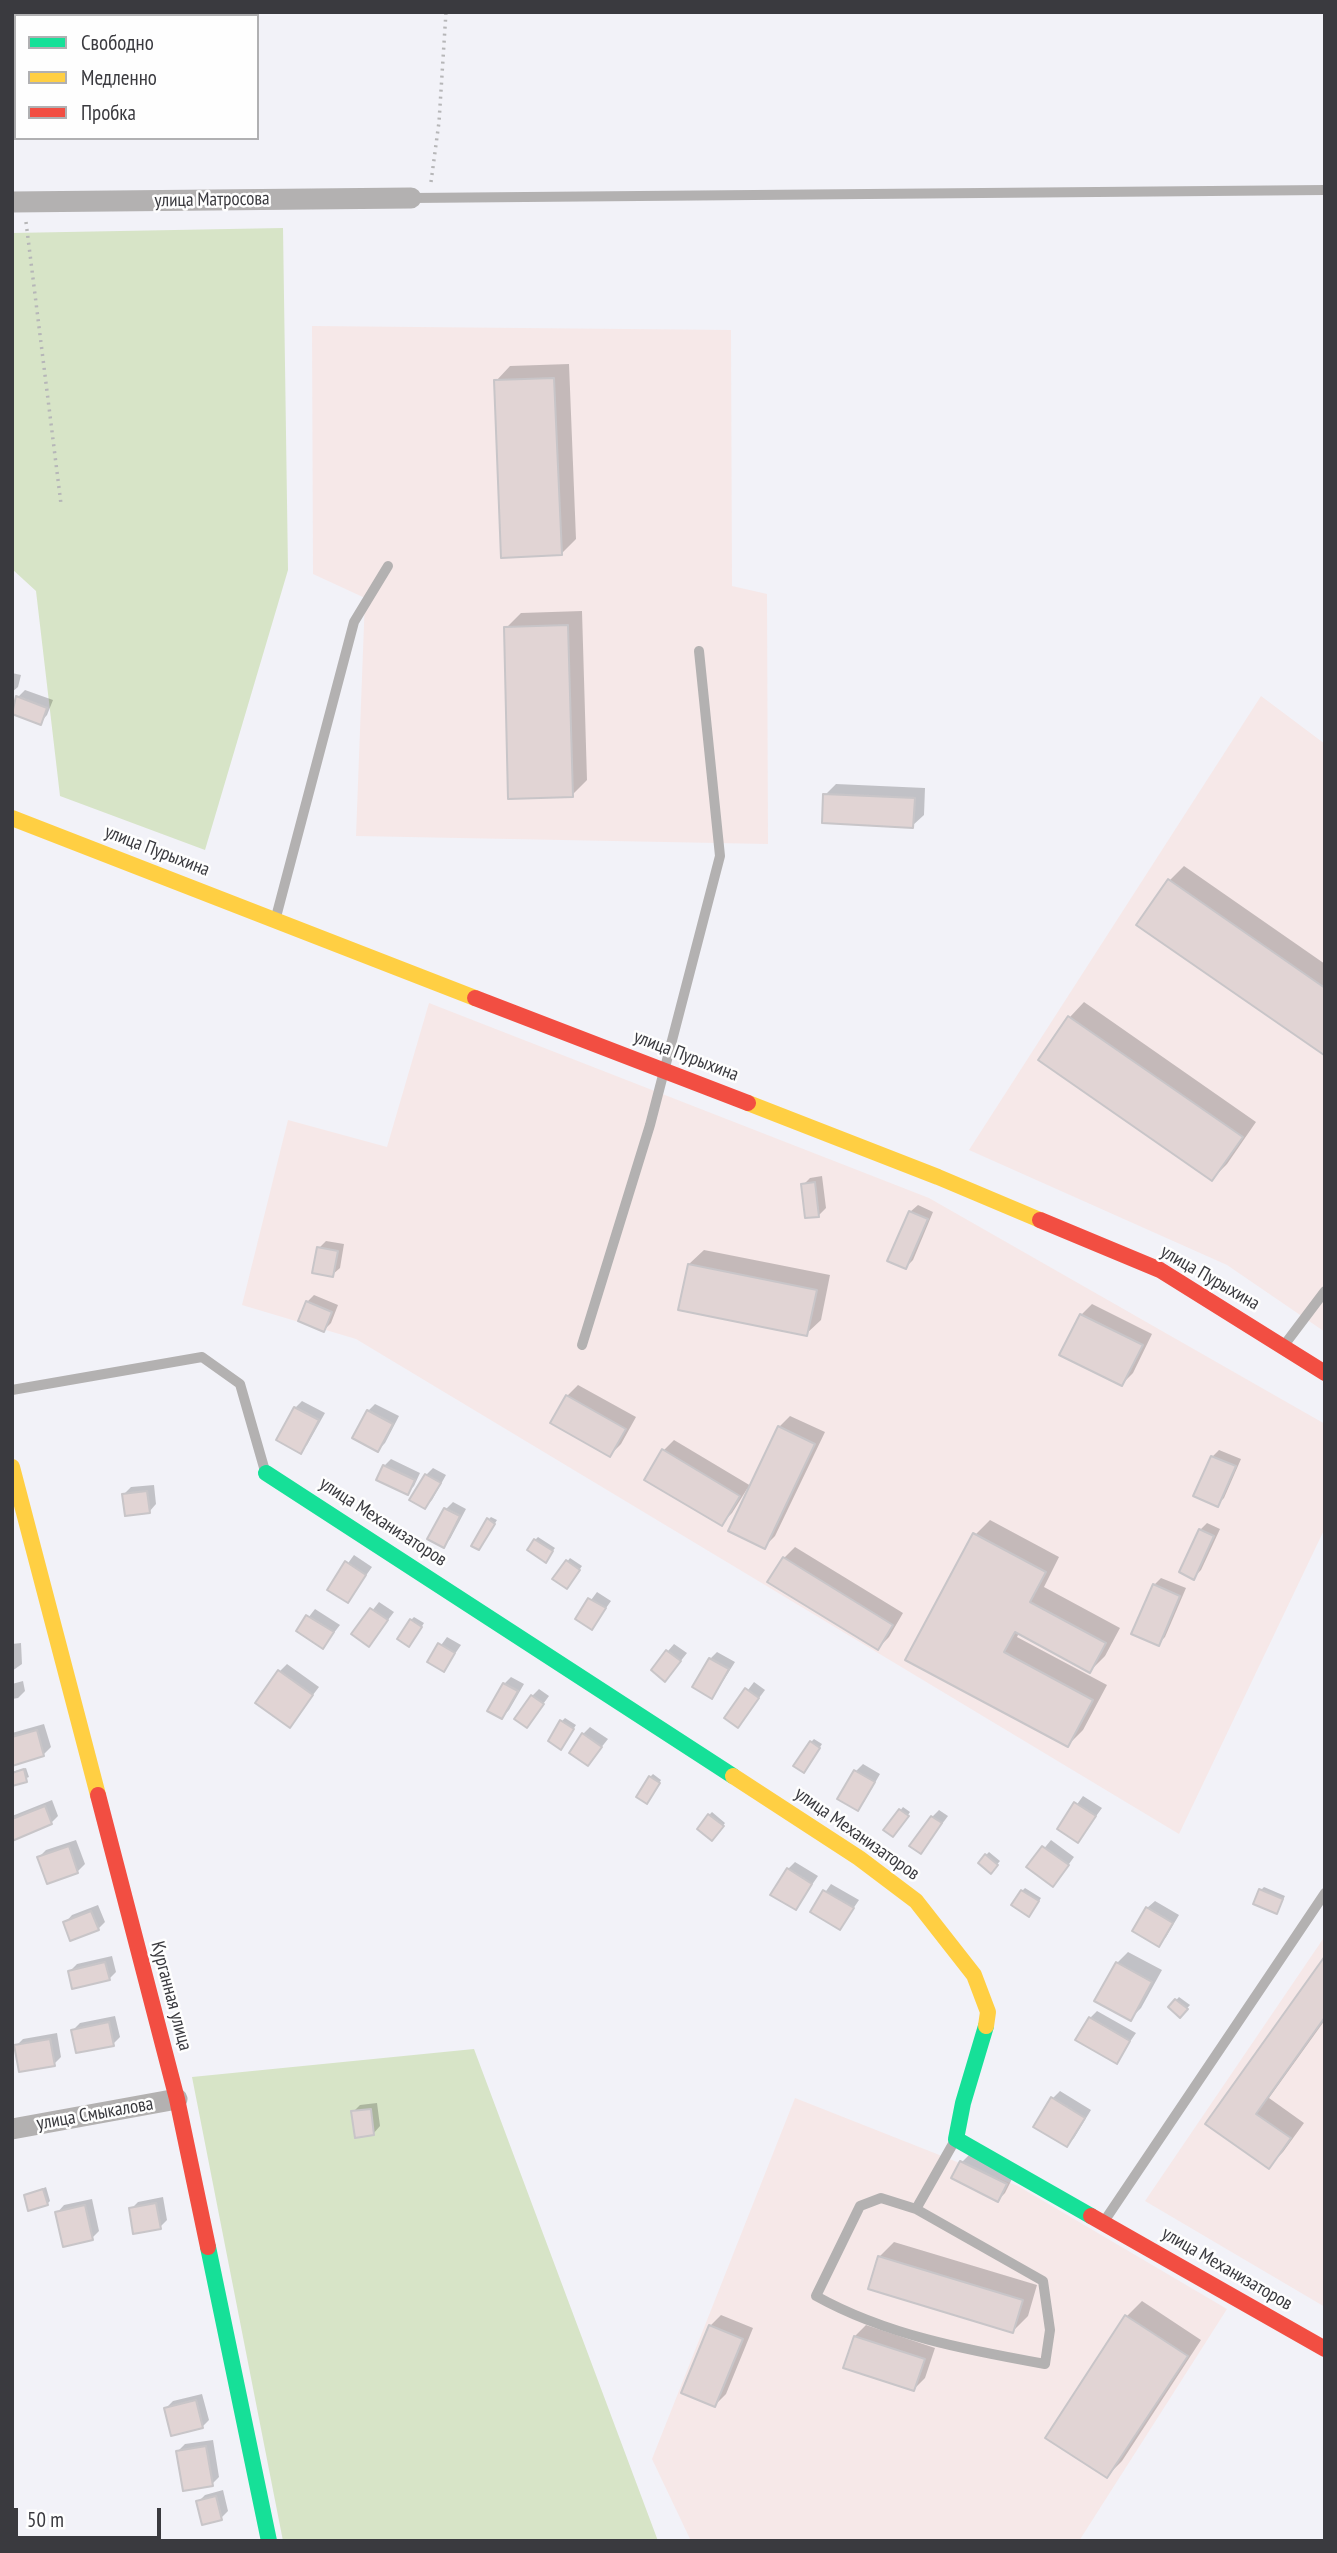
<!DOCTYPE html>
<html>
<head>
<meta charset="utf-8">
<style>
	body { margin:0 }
	#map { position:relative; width:1337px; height:2553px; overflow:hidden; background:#f2f2f8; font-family:"PT Sans Narrow",sans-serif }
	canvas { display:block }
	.frame { position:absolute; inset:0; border:14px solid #3a3a3f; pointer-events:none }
	.legend { position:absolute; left:14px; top:14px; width:245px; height:126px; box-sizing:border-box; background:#fefefe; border:2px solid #b0b0b2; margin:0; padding:9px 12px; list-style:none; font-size:21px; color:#3a3a3f }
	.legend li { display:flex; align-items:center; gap:14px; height:35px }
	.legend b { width:35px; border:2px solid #b0b0b2 }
	.scale { position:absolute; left:14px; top:2508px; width:147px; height:32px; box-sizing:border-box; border:4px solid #3a3a3f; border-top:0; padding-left:9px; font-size:21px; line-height:24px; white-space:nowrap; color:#3a3a3f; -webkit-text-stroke:5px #fefefe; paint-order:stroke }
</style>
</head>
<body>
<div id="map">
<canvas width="1337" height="2553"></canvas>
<div class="frame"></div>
<ul class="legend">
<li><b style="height:9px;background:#16e098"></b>Свободно</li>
<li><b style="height:9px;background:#ffcf43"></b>Медленно</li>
<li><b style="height:9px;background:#f24e42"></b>Пробка</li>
</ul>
<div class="scale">50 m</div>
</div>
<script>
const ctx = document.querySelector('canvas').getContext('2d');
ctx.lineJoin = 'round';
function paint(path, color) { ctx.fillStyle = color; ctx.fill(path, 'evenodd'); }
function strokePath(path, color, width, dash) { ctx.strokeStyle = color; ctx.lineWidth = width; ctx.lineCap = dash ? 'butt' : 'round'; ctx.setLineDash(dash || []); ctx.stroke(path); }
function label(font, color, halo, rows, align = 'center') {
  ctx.font = font + ' "PT Sans Narrow",sans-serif'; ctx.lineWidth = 5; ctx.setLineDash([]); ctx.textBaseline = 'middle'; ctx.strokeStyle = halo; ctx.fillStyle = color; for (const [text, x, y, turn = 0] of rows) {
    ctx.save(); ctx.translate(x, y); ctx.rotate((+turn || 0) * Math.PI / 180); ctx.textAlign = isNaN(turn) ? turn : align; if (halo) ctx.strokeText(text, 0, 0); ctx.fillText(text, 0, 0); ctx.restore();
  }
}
paint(new Path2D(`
	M312,326L731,330L732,586L767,594L768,844L356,836L365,598L313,574Z
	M1261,696L1325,744V1332L1227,1265L969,1150Z
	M429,1003L929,1198L1325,1424V1528L1179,1834L356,1339L242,1305L288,1120L387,1147Z
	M1325,1936V2307L1145,2201Z
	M795,2098L1018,2186L1227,2309L1079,2541H691L652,2459Z`), '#f6e8e8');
paint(new Path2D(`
	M283,228L288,570L205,850L60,796L36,591L12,569V233Z
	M474,2049L658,2541H283L192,2077Z`), '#d7e4c7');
paint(new Path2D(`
	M569,364L576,539L561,554L496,381L510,366Z
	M582,611L587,780L572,795L506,628L521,613Z
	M12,673L21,675L18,687L12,692Z
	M25,690L53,700L47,715L40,723L12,712L18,697Z
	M836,784L925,788L924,815L912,826L825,795Z
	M1184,866L1325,964L1323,1053L1169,881Z
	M1084,1002L1256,1122L1227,1164L1212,1179L1070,1017Z
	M822,1176L826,1208L819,1215L803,1185L810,1178Z
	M918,1205L933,1212L913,1260L906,1267L910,1212Z
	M326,1241L344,1244L340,1268L332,1275L319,1248Z
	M704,1250L830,1275L821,1320L806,1334L689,1264Z
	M314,1295L338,1305L331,1323L324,1330L307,1302Z
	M1092,1304L1152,1334L1133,1373L1122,1384L1081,1315Z
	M578,1385L636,1417L621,1444L610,1455L567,1396Z
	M302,1401L325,1413L307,1445L300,1452L295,1408Z
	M375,1404L399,1416L385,1443L378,1450L368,1411Z
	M790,1416L825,1432L775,1536L764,1547L749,1490L747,1489L732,1513L721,1524L663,1451L674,1440L751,1486L779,1427Z
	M1219,1450L1241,1459L1224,1498L1217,1505L1212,1457Z
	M391,1459L420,1473L414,1486L407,1493L384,1466Z
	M433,1468L446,1475L432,1500L425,1507L426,1475Z
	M154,1485L156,1504L149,1512L124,1494L131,1487Z
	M453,1502L466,1509L450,1539L443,1546L429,1539L446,1509Z
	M491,1517L497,1520L482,1545L488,1520Z
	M990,1520L1059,1557L1044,1587L1120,1628L1105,1656L1090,1671L1019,1633L1017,1637L1107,1685L1083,1730L1068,1745L907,1659L975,1535Z
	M1207,1523L1220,1529L1201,1570L1194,1577L1200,1530Z
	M538,1537L555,1548L548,1557L535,1540Z
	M795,1547L903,1613L889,1637L878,1648L784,1558Z
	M354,1555L372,1567L348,1601L329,1589Z
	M570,1558L582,1566L570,1584L555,1578Z
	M1161,1578L1186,1588L1165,1637L1158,1644L1154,1585Z
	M597,1592L611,1601L592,1628L577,1619Z
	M379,1602L394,1612L369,1645L354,1634Z
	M315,1609L340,1625L323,1647L298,1631Z
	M414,1617L424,1623L412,1642L411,1620Z
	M447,1637L461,1645L444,1670L429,1662Z
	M21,1643L22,1664L12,1671V1644Z
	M674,1644L687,1653L672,1672L668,1651Z
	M717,1652L735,1662L718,1689L711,1696L694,1686L710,1659Z
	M287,1664L319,1687L290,1725L280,1671Z
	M511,1677L524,1684L509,1710L502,1717L489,1710L504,1684Z
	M23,1681L25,1691L18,1698L12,1699V1684Z
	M754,1682L765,1690L738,1726L727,1718Z
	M539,1689L549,1696L527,1726L532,1696Z
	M565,1718L576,1725L564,1744L562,1721Z
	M44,1724L51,1747L44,1754L12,1764V1733Z
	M590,1727L608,1739L588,1764L583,1734Z
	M814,1739L822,1744L807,1768L811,1742Z
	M863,1764L880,1774L864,1802L857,1809L856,1771Z
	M26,1768L29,1777L12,1784V1772Z
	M653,1774L661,1780L650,1799V1777Z
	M1083,1796L1102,1808L1078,1841L1059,1829Z
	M52,1800L58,1816L51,1823L12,1839V1816Z
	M903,1807L910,1812L896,1832L886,1829Z
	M939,1810L948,1816L927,1844L932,1817Z
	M712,1812L725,1823L715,1836L709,1815Z
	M76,1840L85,1864L78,1871L48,1882L39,1857L46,1850Z
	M1051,1840L1074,1857L1059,1878L1029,1867Z
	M989,1852L1000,1861L994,1868L986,1855Z
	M795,1862L818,1876L796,1908L788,1869Z
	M831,1884L859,1900L840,1928L812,1911Z
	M1264,1887L1285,1896L1277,1912L1261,1890Z
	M1025,1888L1041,1898L1032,1912L1022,1891Z
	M1155,1901L1179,1915L1166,1937L1159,1944L1147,1908Z
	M98,1905L105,1922L98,1929L65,1923L72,1915Z
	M1128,1952L1162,1970L1141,2008L1130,2019L1097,2000L1117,1963Z
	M112,1956L116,1972L109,1979L70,1971L77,1964Z
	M1325,1959V2020L1269,2098L1304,2123L1283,2152L1268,2167L1208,2124Z
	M1179,1997L1190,2005L1180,2016L1170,2007Z
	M1097,2011L1136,2033L1116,2062L1078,2039L1090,2018Z
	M115,2016L120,2037L113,2044L73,2030L80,2023Z
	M57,2033L61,2057L54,2064L16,2046L23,2039Z
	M1060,2091L1091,2110L1074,2138L1067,2145L1053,2098Z
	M377,2103L380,2126L373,2134L353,2112L360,2105Z
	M969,2155L1013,2177L1005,2193L998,2200L953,2178L962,2162Z
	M46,2187L50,2201L47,2204L26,2195Z
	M163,2197L167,2220L160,2227L131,2209L138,2202Z
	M92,2199L99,2231L92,2238L57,2213L64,2205Z
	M894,2242L1037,2285L1028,2316L1013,2331L879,2257Z
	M1142,2301L1201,2340L1122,2461L1107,2476L1047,2437L1127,2316Z
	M721,2315L753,2328L726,2394L715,2405L710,2326Z
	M866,2325L935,2348L925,2378L914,2389L855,2336Z
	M202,2394L209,2420L202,2427L166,2408L173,2401Z
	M213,2440L219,2477L212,2484L178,2451L185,2444Z
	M223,2490L228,2511L221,2518L198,2502L205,2495Z`), '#0003');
const building = new Path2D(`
	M554,378L562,555L501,558L494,380Z
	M568,625L573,797L508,799L504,627Z
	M16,696L47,708L41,725L12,714Z
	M823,794L915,798L913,828L822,823Z
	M1168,879L1325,988L1324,1055L1136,925Z
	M1068,1016L1243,1137L1212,1181L1038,1060Z
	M815,1182L819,1217L805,1218L801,1184Z
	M909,1211L928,1219L906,1269L887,1261Z
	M317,1247L338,1251L333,1277L312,1273Z
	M688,1264L817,1290L807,1336L678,1310Z
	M306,1301L332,1312L324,1332L298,1321Z
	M1080,1314L1143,1345L1122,1386L1059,1355Z
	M566,1395L626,1429L610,1457L550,1423Z
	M294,1407L319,1420L301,1454L276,1440Z
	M367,1410L393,1424L378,1452L352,1438Z
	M778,1426L815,1444L765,1549L728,1531Z
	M662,1449L740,1496L722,1526L644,1480Z
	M1211,1456L1236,1466L1218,1507L1193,1496Z
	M383,1465L415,1480L408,1495L376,1480Z
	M425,1474L441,1483L425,1509L409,1500Z
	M147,1491L150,1513L125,1516L122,1494Z
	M444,1508L460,1516L444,1548L427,1539Z
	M487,1518L495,1524L479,1550L471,1546Z
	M1199,1529L1214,1536L1194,1580L1179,1572Z
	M973,1533L1046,1572L1030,1602L1106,1643L1090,1673L1015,1632L1004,1652L1093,1700L1068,1747L905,1660Z
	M534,1539L553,1551L546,1563L527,1550Z
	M783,1557L893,1625L878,1650L767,1582Z
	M566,1560L580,1570L567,1589L552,1579Z
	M345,1561L366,1575L348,1603L327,1590Z
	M1153,1584L1180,1596L1159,1646L1131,1634Z
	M588,1598L606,1608L592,1630L575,1619Z
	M370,1608L388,1620L369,1647L351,1634Z
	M306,1615L334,1632L323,1649L296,1631Z
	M410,1619L422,1627L409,1647L397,1639Z
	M438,1643L455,1653L444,1672L427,1662Z
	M666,1650L681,1661L665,1682L651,1670Z
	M709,1658L729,1669L712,1699L692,1687Z
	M278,1670L313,1695L290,1728L255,1703Z
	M503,1683L518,1691L502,1719L487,1711Z
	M745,1688L759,1698L738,1728L724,1718Z
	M531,1695L544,1704L527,1728L514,1719Z
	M560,1720L574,1729L561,1750L548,1741Z
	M37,1730L44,1756L12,1766V1737Z
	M582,1733L602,1747L588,1766L569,1753Z
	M810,1741L820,1748L804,1773L793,1766Z
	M24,1769L27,1782L12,1786V1773Z
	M854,1770L875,1782L858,1811L837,1799Z
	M649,1776L660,1783L647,1804L636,1797Z
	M1074,1802L1096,1816L1078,1843L1057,1829Z
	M45,1806L52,1824L12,1841V1819Z
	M899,1809L909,1816L893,1837L883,1830Z
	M708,1814L724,1826L712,1841L697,1829Z
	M931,1816L942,1823L921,1854L909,1846Z
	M69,1846L78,1873L47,1884L37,1857Z
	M1042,1846L1069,1865L1053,1887L1026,1867Z
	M985,1854L998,1865L991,1874L978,1863Z
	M787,1868L812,1884L796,1910L770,1895Z
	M1259,1889L1283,1899L1277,1914L1253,1904Z
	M823,1890L854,1908L840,1930L810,1912Z
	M1021,1890L1039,1901L1029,1917L1011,1905Z
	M1146,1907L1173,1923L1159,1947L1132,1931Z
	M91,1911L99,1930L70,1941L63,1922Z
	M1325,1956V2017L1256,2114L1291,2138L1269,2169L1205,2124Z
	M105,1962L110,1980L72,1989L68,1971Z
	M1116,1962L1152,1982L1131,2021L1094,2001Z
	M1175,1999L1188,2009L1180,2018L1168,2007Z
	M1089,2017L1130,2041L1117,2064L1075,2040Z
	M109,2022L114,2046L76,2053L71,2030Z
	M50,2039L55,2066L19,2072L14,2045Z
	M1051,2097L1085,2118L1067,2147L1033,2127Z
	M371,2109L374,2135L355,2138L351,2111Z
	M960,2161L1007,2184L998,2202L951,2178Z
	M43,2189L48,2205L28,2211L24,2195Z
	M156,2203L161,2229L133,2234L129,2208Z
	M85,2205L93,2240L63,2247L55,2212Z
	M878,2256L1023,2300L1013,2333L868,2289Z
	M1125,2315L1188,2356L1107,2478L1045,2438Z
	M709,2325L743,2339L715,2407L681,2393Z
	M854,2336L925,2359L914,2391L843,2368Z
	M196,2400L203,2428L171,2436L164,2408Z
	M206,2446L213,2486L183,2491L176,2451Z
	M216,2496L222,2520L202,2525L196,2501Z`);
paint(building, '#e1d4d4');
strokePath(building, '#c8c5c8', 2);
strokePath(new Path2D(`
	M431,182L439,122L446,12
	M26,222L61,504`), '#b6b6b8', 3.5, [2, 5]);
strokePath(new Path2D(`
	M411,198L1325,190
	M276,917L354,622L388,566
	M1285,1344L1325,1291
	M582,1345L650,1125L720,856L699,651
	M12,1390L202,1357L240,1384L265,1471
	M881,2198L916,2209L1043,2281L1050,2330L1045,2364C967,2350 886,2335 816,2296L860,2206Z
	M916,2209L954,2142
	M1105,2220L1325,1893`), '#b3b1b1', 10);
strokePath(new Path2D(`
	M12,202L411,198
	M12,2129L177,2099`), '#b3b1b1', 21);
strokePath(new Path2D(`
	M266,1473L733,1776
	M986,2026L963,2103L956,2139L1091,2216
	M208,2247L269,2541`), '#16e098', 16);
strokePath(new Path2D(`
	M12,818L475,998
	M748,1103L938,1177L1040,1220
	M12,1467L98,1795
	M733,1776L859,1858L916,1901L974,1975L988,2012L986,2026`), '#ffcf43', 16);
strokePath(new Path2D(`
	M475,998L748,1103
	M1040,1220L1160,1270L1325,1373
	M98,1795L177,2099L208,2247
	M1091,2216L1325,2349`), '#f24e42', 16);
label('19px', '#3a3a3f', '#fefefe', [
	["улица Матросова",212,200,-1],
	["улица Пурыхина",157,851,21],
	["улица Пурыхина",686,1056,21],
	["улица Пурыхина",1210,1278,30],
	["улица Механизаторов",383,1522,33],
	["улица Механизаторов",857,1834,35],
	["Курганная улица",171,1996,75],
	["улица Смыкалова",95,2114,-10],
	["улица Механизаторов",1227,2269,30]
]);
</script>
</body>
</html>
